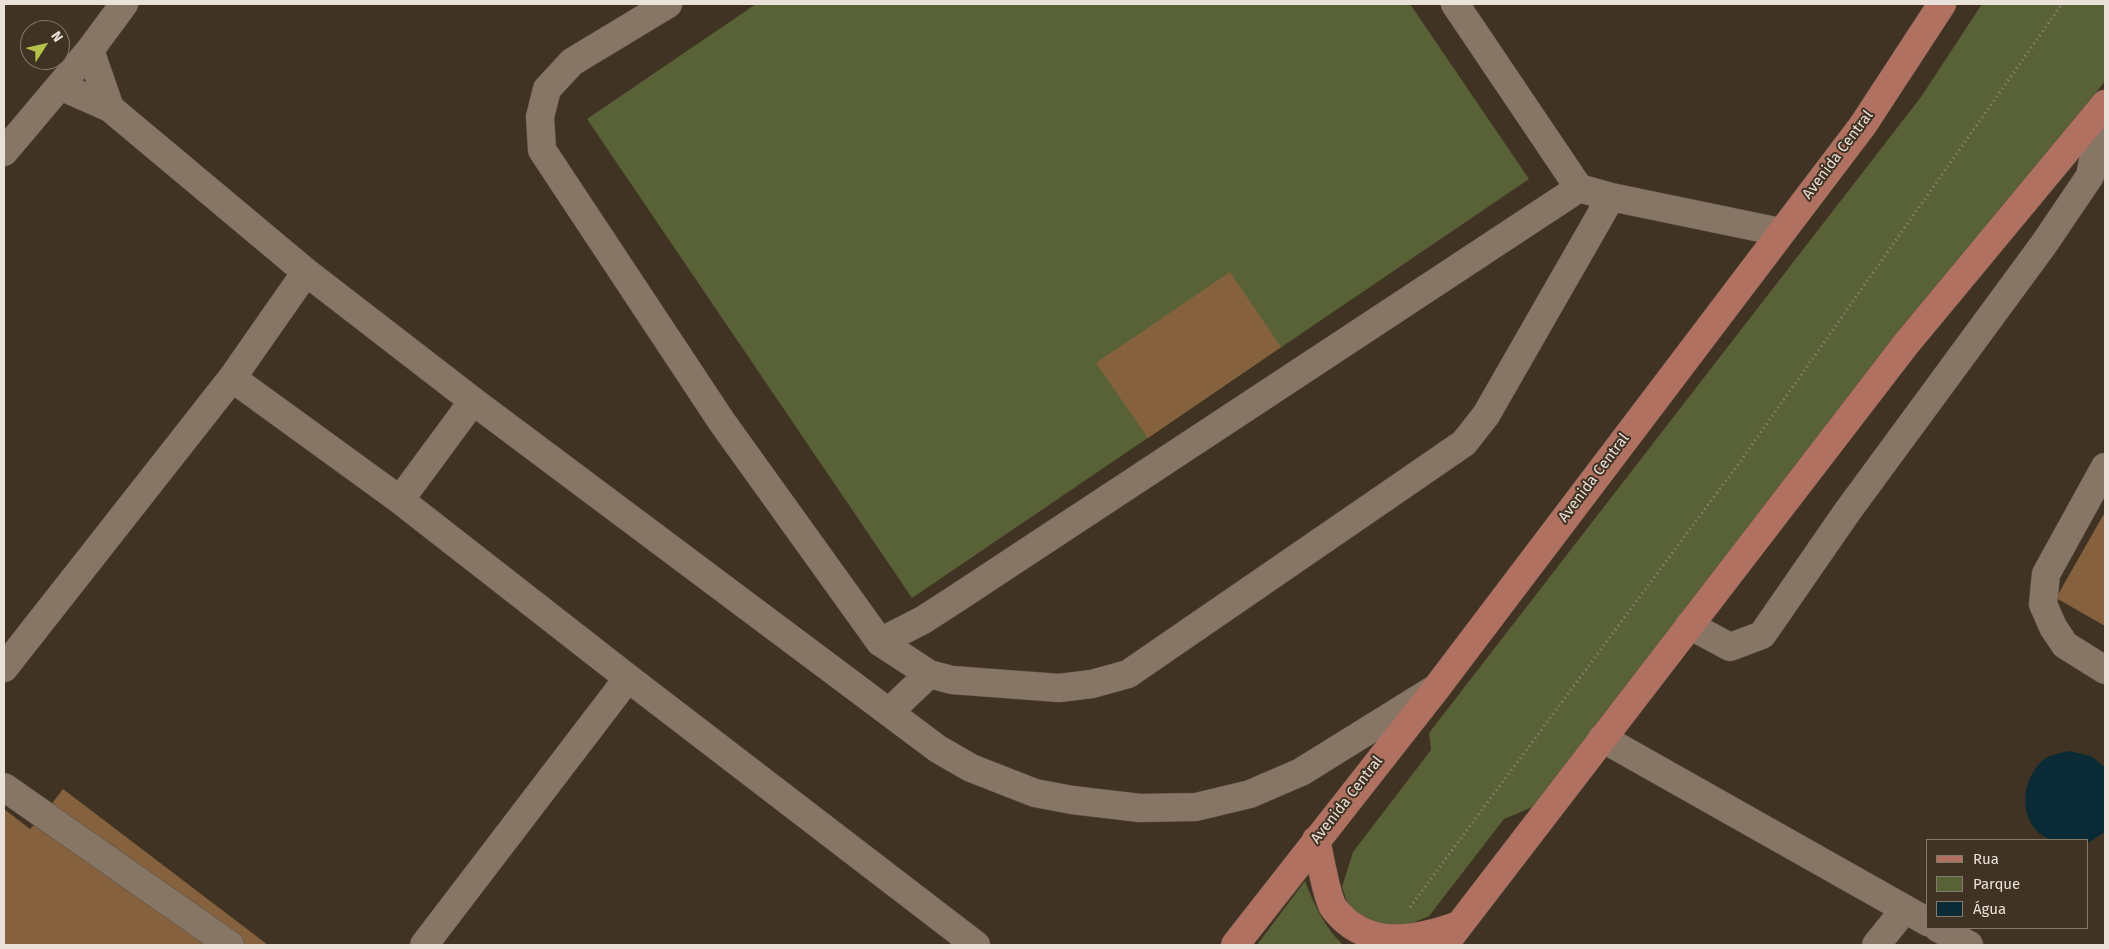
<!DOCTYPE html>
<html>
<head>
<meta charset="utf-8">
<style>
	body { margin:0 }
	#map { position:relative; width:2109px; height:949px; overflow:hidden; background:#413324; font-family:"Fira Sans",sans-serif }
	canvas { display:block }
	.frame { position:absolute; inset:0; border:5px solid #eae1d8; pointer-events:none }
	.legend { position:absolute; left:1926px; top:839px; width:162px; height:90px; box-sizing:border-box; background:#413324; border:1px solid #85796c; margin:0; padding:6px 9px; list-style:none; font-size:15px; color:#eae1d8 }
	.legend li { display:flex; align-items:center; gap:10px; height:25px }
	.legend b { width:25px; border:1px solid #85796c }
	.north { position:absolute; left:20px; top:20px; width:50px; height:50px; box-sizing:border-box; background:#413324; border:1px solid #85796c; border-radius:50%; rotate:55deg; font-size:14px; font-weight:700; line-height:20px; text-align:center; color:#eae1d8 }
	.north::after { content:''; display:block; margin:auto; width:18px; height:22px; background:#b5c24a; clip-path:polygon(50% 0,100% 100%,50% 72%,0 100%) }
</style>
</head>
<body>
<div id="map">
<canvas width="2109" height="949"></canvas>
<div class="frame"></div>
<ul class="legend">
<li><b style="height:6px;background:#b07161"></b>Rua</li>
<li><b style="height:14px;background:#596236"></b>Parque</li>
<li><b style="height:14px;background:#0a2a35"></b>Água</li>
</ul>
<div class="north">N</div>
</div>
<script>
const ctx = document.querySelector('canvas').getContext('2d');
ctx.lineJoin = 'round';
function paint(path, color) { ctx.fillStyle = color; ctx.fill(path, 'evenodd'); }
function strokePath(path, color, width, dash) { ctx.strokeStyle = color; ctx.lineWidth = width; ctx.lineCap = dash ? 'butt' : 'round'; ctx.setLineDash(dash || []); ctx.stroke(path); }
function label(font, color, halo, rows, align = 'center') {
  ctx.font = font + ' "Fira Sans",sans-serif'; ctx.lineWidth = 4; ctx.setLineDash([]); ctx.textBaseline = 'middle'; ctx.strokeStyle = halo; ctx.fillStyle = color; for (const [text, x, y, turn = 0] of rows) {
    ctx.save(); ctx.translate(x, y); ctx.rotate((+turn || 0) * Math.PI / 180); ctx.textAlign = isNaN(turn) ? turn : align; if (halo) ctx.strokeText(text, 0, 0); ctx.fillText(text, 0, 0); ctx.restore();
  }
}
paint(new Path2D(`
	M756,4H1410L1529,179L912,598L587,119Z
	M1982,4H2105V81L1927,307L1542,803L1504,819L1429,916L1394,931L1373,929L1348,905L1342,887L1353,852L1431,750L1429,733L1921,97Z
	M1305,881C1314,905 1325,928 1343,945H1257Z`), '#596236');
paint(new Path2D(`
	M2069,751L2091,756L2105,767V832L2088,843V840C2076,840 2059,843 2049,839C2016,825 2020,776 2046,758C2052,754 2062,753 2069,751Z`), '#0a2a35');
paint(new Path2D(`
	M1230,272L1281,347L1148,438L1096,363Z
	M2105,512V626L2056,598Z
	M63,789L268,945H4V809L30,829L34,825L35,826Z`), '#85623d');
const minor = new Path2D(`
	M668,4L572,62L547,89L540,117L542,150L722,422L880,642L923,620L954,600L1579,188L1611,197L1780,232
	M1455,4L1579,188
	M90,50L110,108
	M60,86L110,108L306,272L473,401L938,749L971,768L1035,793L1072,800L1140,808L1196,807L1250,794L1301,772L1433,690
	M4,152L90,50L124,4
	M232,378L400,500L628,678L976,945
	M2105,467L2046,574L2043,604L2053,627L2065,645L2105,670
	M400,500L473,401
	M1689,625L1730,647L1762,635L1847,512L2044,244L2090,176L2103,107
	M880,642L929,674L952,680L1059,688L1092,684L1128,674L1464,443L1486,415L1611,197
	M4,668L232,378L306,272
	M889,712L929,674
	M1602,738L1928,922
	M4,787L230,945
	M1938,928L1969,945
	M424,945L628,678
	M1876,945L1905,909`);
const major = new Path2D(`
	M1316,840C1320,856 1326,895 1333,907C1364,949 1413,942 1459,925
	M1235,945L1435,690L1863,125L1942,4
	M1444,945L1906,344L2105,104`);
strokePath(minor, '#5e5245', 29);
strokePath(major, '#5e5245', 29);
strokePath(new Path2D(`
	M1410,907L1742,459L2062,4`), '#958a7e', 3, [1, 4]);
strokePath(minor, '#877666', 28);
strokePath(major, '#b07161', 28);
label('15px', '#eae1d8', '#413324', [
	["Avenida Central",1838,155,-53],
	["Avenida Central",1594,478,-53],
	["Avenida Central",1347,800,-52]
]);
</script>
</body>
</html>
